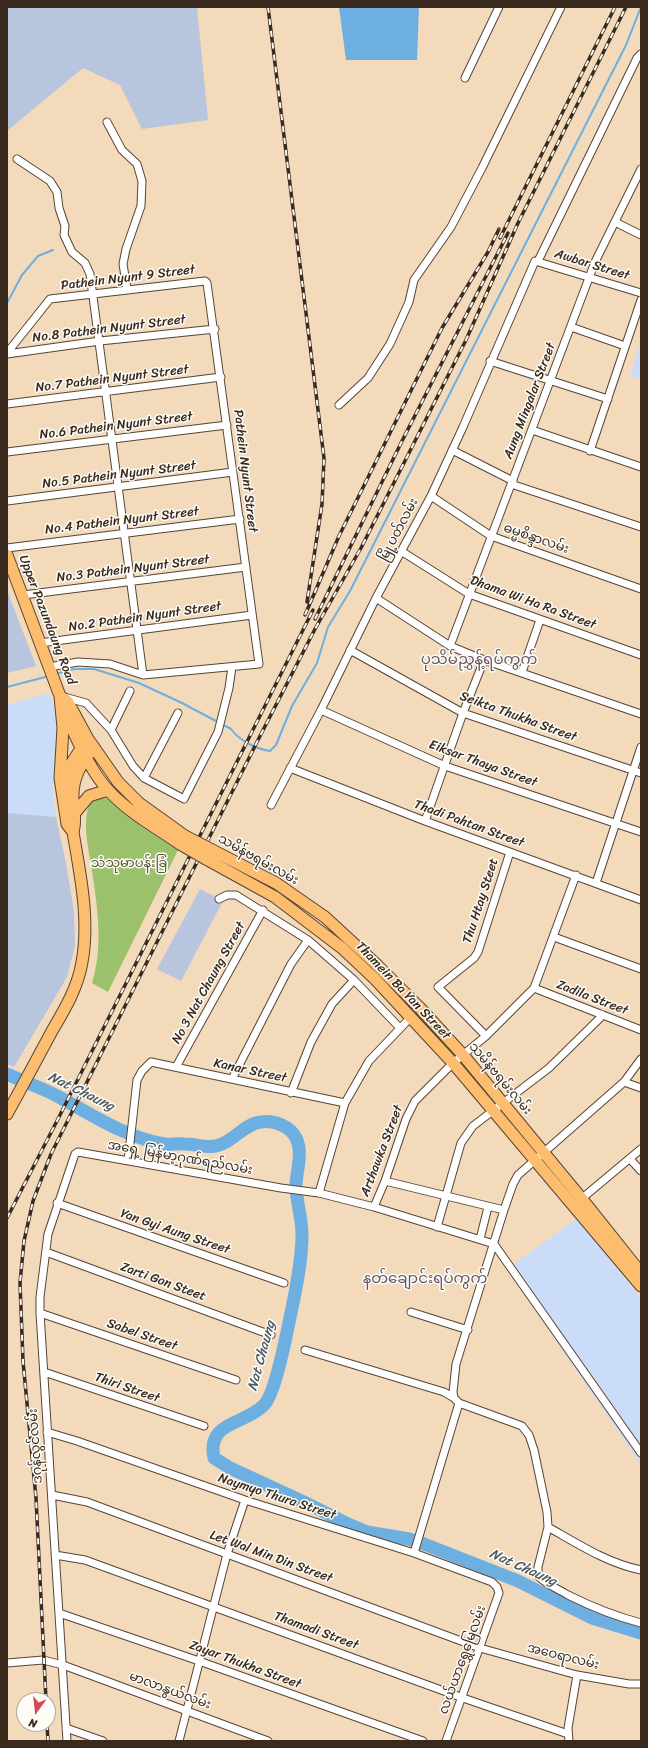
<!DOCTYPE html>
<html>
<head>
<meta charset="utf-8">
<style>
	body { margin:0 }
	#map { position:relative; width:648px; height:1748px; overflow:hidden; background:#f3dabb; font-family:Sriracha,sans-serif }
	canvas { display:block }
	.frame { position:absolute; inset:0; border:8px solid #3b2a1e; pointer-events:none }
	.north { position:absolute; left:16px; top:1692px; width:40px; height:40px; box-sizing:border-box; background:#fdfcf7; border:1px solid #afa8a0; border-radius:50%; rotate:195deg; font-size:11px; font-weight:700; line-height:16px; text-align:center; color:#3b2a1e }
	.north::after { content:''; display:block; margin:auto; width:14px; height:18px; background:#d1495b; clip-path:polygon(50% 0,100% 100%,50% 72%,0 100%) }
</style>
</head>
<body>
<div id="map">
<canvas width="648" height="1748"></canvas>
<div class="frame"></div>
<div class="north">N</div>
</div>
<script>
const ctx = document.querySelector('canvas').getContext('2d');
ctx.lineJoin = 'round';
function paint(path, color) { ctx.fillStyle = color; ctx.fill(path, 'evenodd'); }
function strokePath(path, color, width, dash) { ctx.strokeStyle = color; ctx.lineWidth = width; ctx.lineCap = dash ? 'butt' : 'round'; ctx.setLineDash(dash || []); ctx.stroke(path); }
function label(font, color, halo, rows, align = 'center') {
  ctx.font = font + ' Sriracha,"Noto Sans Myanmar",sans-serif'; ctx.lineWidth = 3; ctx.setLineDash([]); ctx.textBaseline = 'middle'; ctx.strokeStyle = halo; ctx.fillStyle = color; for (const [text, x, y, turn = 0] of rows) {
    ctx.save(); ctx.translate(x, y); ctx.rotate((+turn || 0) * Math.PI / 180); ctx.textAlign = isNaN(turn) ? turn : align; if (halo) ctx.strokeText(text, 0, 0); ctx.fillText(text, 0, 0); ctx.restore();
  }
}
paint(new Path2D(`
	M641,340V379L630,376Z
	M49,693L58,715L53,793L56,817L7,813V705Z
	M577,1218L641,1298V1465L507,1269Z`), '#cbdcf9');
paint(new Path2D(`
	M7,7H197L208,120L142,129L120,85L83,68L7,131Z
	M7,590L36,666L7,673Z
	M7,813L56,817L66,863L74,912L75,946L67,977L14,1067L7,1064Z
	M200,889L223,901L181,981L157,969Z`), '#b7c5de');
paint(new Path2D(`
	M104,796L142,827L178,850L108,992L92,983C104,946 97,903 91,865C88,845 82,822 90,802Z`), '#9bc16c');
paint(new Path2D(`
	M339,7H419L417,60H346Z`), '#6dafe1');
strokePath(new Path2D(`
	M7,303L22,275L38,256L53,250
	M55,674L74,669H94L139,683L182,703L231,729C240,741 256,749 270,751L276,745L292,706L317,663L328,627L350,591L626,45L641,7
	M7,687L49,676`), '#6dafe1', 2);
strokePath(new Path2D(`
	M7,1074C24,1082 43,1088 59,1097C94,1116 125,1137 164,1144C170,1145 177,1143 184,1144C200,1144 211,1151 226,1142C237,1136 248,1123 261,1122C274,1120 290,1126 296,1138C303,1152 297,1169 296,1184C296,1202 302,1217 302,1234C302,1259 297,1284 292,1308C288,1327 276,1393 264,1405C245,1425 206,1421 214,1458L230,1468L308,1504L348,1524L367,1532L409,1539L424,1544L518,1581L592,1618L641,1633`), '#6dafe1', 13);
const minor = new Path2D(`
	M465,78L499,7
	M107,122L122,150L137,164L142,181L141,206L126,249L123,264L127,289
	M17,159L50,181L57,192L59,208L65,226L64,235L72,252L85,263L90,274L143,675
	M615,222L641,235
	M538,261L637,58L641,54
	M571,327L625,346
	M7,353L50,299L205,281L207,283L259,664L143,675L110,664L78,662L49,667
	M7,354L100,341L215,329
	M490,361L608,399
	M7,404L221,377
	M339,405L368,378L390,344L409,302L414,280L451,227L482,168L561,7
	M532,430L641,467
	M452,450L513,481
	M590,451L641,300
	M7,452L227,425
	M511,484L641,527
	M431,496L491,536L641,589
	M7,501L233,472
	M7,548L240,519
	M401,551L469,594L641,655
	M23,595L246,567
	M376,598L450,646L484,660L641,714
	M40,643L252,615
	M450,646L595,262L641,169
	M350,650L463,713L641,773
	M522,672L540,620
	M64,697L86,703L111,730L133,766L144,778L184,799L218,732L229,688L232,667
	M321,710L445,766L641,832
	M111,730L130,691
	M290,768L425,821L641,900
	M144,778L178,713
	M271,805L321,710L376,598L431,496L463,427L535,261L641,293
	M425,821L463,713L484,660
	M596,883L641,747
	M219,899L227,895H236L308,940L354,980L400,1028
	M554,937L641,969
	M534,988L641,1030
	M486,1036L438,987L474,958L478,952L510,852
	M176,1067L263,910
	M232,1079L291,964L308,940
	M624,1082L641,1088
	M291,1093L311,1042L332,1004L354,980
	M630,1159L641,1171
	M128,1161L137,1080L142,1071L151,1062L345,1103
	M385,1181L504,1210
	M319,1193L345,1103L369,1061L411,1017
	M580,1200L641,1149
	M57,1203L284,1283
	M374,1207L385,1181L406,1119L415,1101L453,1063L486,1036L534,988L576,875
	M437,1227L461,1143L473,1126L549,1068L600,1018L601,1014
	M480,1239L488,1207
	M494,1244L641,1453
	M46,1252L271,1335
	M411,1312L468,1330
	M40,1313L236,1380
	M305,1350L444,1392L454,1398L459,1403L522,1426L529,1435L534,1450L547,1512L548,1527L538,1567V1576C546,1584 558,1589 568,1595C592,1607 614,1616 641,1623
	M44,1372L204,1426
	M454,1398L453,1392L456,1364L504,1210L513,1184L518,1175L624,1082L641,1059
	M47,1432L77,1441L245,1500L414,1553L492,1582L497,1587L499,1593L446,1741
	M52,1495L87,1502L480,1648L577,1675L629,1684H641
	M548,1527C578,1544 607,1563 641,1570
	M414,1553L459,1403
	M55,1555L85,1560L463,1698L568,1734
	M59,1613L199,1661L423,1741
	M7,1663L43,1660L63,1665L268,1741
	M66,1728L103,1741
	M67,1741L40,1313V1297L48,1234L75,1154L78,1152L281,1188L319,1193L374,1207L494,1244
	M179,1741L227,1554L245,1500
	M569,1741L568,1728L577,1675`);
const primary = new Path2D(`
	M7,555L60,696L63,728L60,778L67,824L73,832
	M60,696L68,702L88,739L118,782L139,803L185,836
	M64,713C78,739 88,768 108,790C128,812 155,827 180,844
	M64,788L71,764L84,744
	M74,814L89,796L108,790
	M212,850L276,883L325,917L377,965L420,1008L463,1055L582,1199L641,1273
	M206,859L275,897L342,948L375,979L453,1063L641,1286
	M7,1114C22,1087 37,1059 52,1031C65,1009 78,987 82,962C90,919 80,874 73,832C77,819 73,811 73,798C72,778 82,762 94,747`);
strokePath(minor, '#574436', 9);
strokePath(primary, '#574436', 13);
strokePath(minor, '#fff', 7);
strokePath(primary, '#fcbd6f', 11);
const rail = new Path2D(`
	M268,7L324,458L322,504L307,602
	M500,238L615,7
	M305,615L339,536L442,328L488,252L499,229
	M315,619L402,441L508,233
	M7,1218L59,1117L313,610
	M46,1700L36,1498L23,1361L20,1283L24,1241L33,1201L51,1154L259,738L315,629L361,548L466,340L518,223L626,7
	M47,1724L48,1741`);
strokePath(rail, '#3b2a1e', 3.5);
strokePath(rail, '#fdfcf7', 2, [6]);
const primaryBridge = new Path2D(`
	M185,836L212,850
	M180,844L206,859`);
strokePath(primaryBridge, '#574436', 13, []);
strokePath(primaryBridge, '#fcbd6f', 11);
label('13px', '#3b2a1e', '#fdfcf7', [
	["Awbar Street",592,265,17],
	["Pathein Nyunt 9 Street",128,278,-7],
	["No.8 Pathein Nyunt Street",109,329,-7],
	["No.7 Pathein Nyunt Street",112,379,-7],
	["Aung Mingalar Street",530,401,-69],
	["No.6 Pathein Nyunt Street",116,426,-7],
	["Pathein Nyunt Street",245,471,83],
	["No.5 Pathein Nyunt Street",119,475,-7],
	["No.4 Pathein Nyunt Street",122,521,-7],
	["မြို့ပတ်လမ်း",399,530,-62],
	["ဓမ္မစိန္ဒာလမ်း",536,539,19],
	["No.3 Pathein Nyunt Street",133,569,-7],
	["Dhama Wi Ha Ra Street",533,603,20],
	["No.2 Pathein Nyunt Street",145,617,-8],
	["Upper Pazundaung Road",47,620,69],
	["Seikta Thukha Street",518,717,20],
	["Eiksar Thaya Street",483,764,20],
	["Thadi Pahtan Street",469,824,20],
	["သမိန်ဗရမ်းလမ်း",258,860,29],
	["Thu Htay Steet",481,901,-72],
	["No 3 Nat Chaung Street",209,983,-61],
	["Thamein Ba Yan Street",403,991,46],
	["Zadila Street",592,998,21],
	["Kanar Street",250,1071,12],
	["သမိန်ဗရမ်းလမ်း",500,1079,50],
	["Arthawka Street",382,1151,-69],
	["အရှေ့ မြန်မာ့ဂုဏ်ရည်လမ်း",180,1158,10],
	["Yan Gyi Aung Street",175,1232,19],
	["Zarti Gon Steet",163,1282,20],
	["Sabel Street",142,1335,19],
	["Thiri Street",127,1388,19],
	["ဒဂုန်လွင်လမ်း",36,1446,-94],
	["Naymyo Thura Street",277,1497,18],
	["Let Wal Min Din Street",271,1557,20],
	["Thamadi Street",316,1631,20],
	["အဝေရာလမ်း",563,1657,14],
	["လယ်ယာရွှေမြေလမ်း",463,1660,-70],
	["Zayar Thukha Street",245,1665,20],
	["မာလာနွယ်လမ်း",170,1691,20]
]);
label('13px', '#585735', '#fdfcf7', [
	["သံသုမာပန်းခြံ",129,864]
]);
label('italic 14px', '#4c5962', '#fdfcf7', [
	["Nat Chaung",81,1092,26],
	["Nat Chaung",262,1356,-75],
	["Nat Chaung",523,1568,24]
]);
label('15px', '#665665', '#fdfcf7', [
	["ပုသိမ်ညွှန့်ရပ်ကွက်",479,660],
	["နတ်ချောင်းရပ်ကွက်",425,1279]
]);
</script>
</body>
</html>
